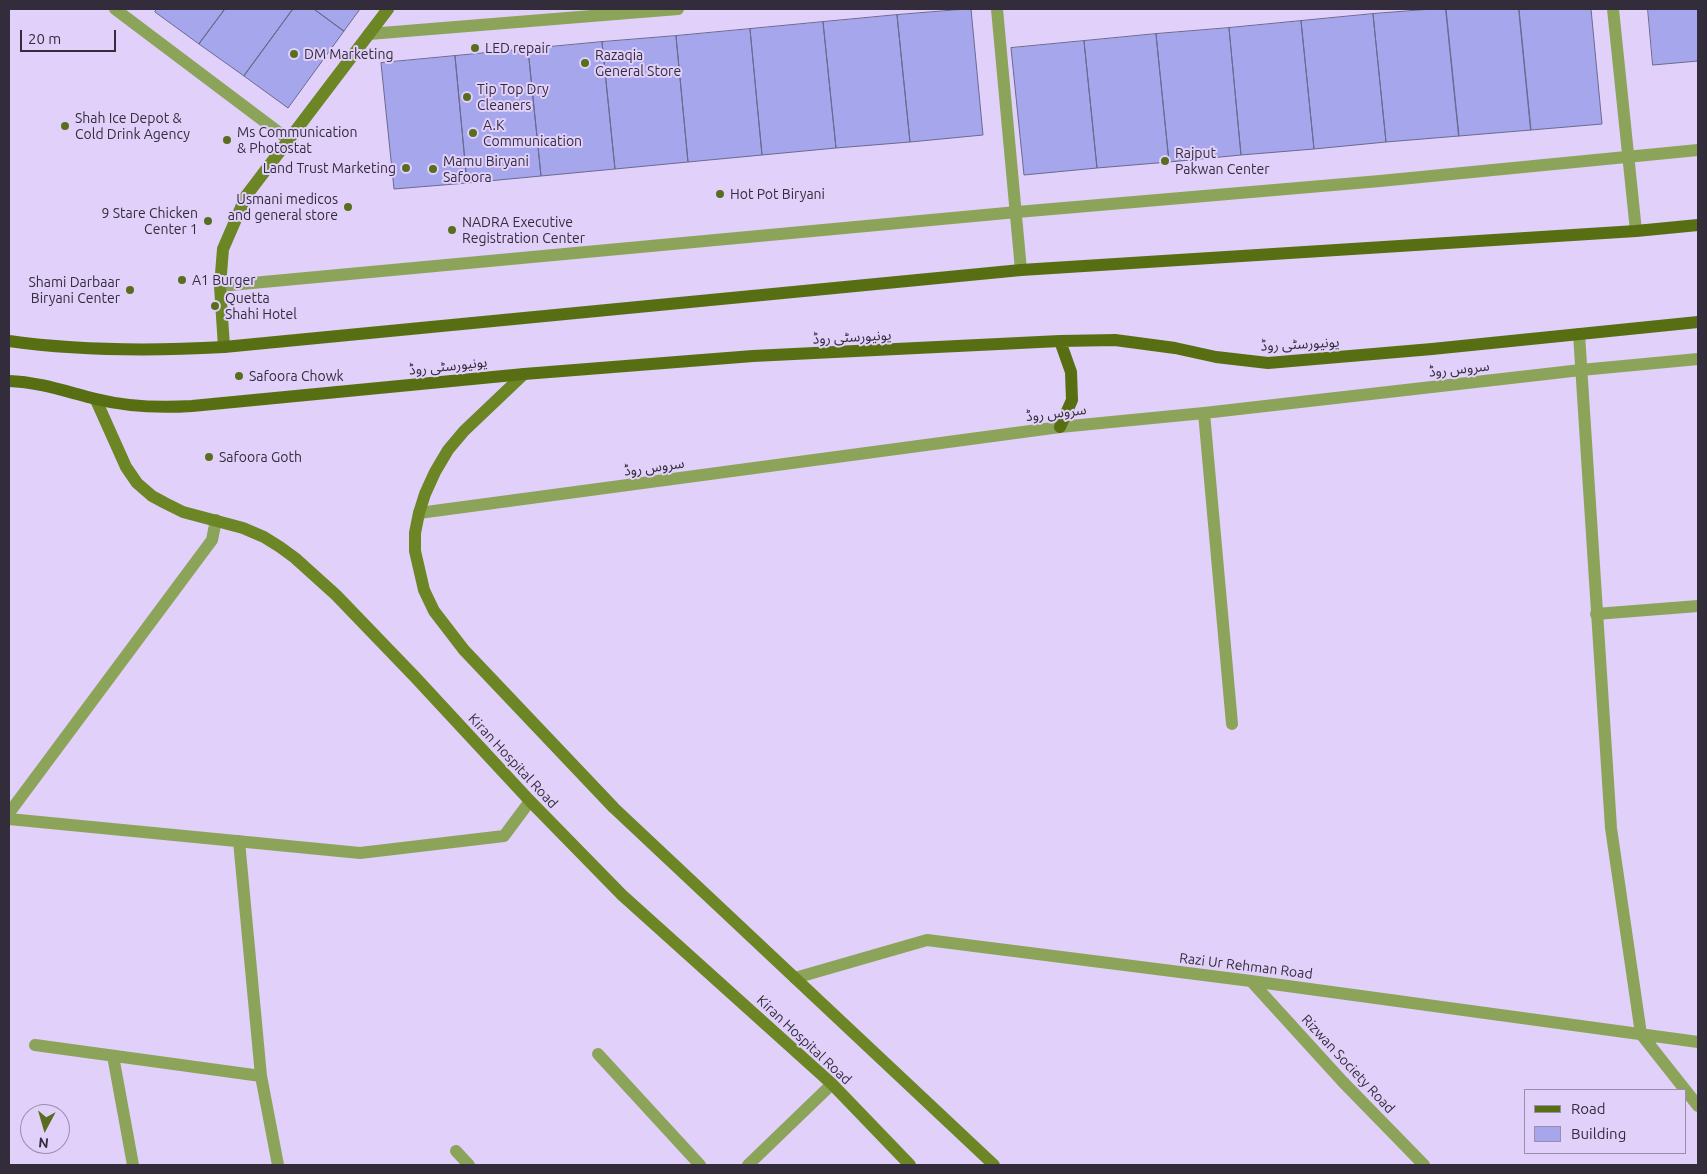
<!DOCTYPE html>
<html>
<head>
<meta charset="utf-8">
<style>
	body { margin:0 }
	#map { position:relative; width:1707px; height:1174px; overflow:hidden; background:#e1d0f9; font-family:Ubuntu,sans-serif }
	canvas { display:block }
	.frame { position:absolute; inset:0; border:10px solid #322c3b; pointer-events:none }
	.legend { position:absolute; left:1524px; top:1089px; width:162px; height:65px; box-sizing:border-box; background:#e1d0f9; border:1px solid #9b8ead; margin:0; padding:6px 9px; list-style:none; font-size:15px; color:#322c3b }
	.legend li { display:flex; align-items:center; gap:10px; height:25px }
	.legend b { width:25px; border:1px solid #9b8ead }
	.north { position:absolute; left:20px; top:1104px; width:50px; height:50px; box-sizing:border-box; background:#e1d0f9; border:1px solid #9b8ead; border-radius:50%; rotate:186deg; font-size:14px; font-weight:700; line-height:20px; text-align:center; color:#322c3b }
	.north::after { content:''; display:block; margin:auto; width:18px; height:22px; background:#586e1e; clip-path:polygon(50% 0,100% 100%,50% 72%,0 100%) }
	.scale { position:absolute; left:20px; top:30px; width:96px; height:22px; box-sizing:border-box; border:2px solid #322c3b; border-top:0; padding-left:6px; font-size:15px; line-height:18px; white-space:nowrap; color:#322c3b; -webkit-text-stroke:4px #e1d0f9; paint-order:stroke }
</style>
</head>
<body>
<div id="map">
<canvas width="1707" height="1174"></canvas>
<div class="frame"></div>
<ul class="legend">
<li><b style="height:6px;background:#576f12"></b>Road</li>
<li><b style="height:14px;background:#a6a6ed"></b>Building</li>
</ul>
<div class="north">N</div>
<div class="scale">20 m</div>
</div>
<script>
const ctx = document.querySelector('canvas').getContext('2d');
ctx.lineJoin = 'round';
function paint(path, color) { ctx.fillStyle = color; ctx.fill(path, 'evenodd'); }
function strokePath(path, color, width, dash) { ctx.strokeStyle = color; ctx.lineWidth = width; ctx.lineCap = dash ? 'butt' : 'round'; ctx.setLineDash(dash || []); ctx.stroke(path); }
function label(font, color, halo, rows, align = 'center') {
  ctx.font = font + ' Ubuntu,"Noto Sans Arabic",sans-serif'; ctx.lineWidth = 4; ctx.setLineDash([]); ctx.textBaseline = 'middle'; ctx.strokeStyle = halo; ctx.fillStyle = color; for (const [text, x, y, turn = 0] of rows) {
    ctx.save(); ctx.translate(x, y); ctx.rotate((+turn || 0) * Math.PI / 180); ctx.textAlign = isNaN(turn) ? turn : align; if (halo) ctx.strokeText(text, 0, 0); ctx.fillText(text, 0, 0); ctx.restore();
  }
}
const building = new Path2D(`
	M157,9H225L199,44L155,12Z
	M225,9H293L244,76L199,44Z
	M293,9H314L344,31L288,108L244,76Z
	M314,9H360L344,31Z
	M971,9L983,135L910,142L897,15Z
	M1432,9H1446L1459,136L1386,142L1373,14Z
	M1446,9H1519L1531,130L1459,136Z
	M1519,9H1591L1602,124L1531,130Z
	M1648,9H1698V61L1653,65Z
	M1373,14L1386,142L1314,149L1301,21Z
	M897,15L910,142L836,148L823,22Z
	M1301,21L1314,149L1241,155L1229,28Z
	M823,22L836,148L762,155L750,29Z
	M1229,28L1241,155L1169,162L1156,34Z
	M750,29L762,155L688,162L676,36Z
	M1156,34L1169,162L1097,168L1084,41Z
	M676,36L688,162L615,169L602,42Z
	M1084,41L1097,168L1024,175L1011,48Z
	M602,42L615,169L541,176L528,49Z
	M528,49L541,176L467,183L455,56Z
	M455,56L467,183L394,189L381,63Z`);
paint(building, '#a6a6ed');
strokePath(building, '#696a8f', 1);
strokePath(new Path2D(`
	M115,9L289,140
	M997,9L1021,270
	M1613,9L1636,231
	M369,34L678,9
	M220,286L1017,212L1380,181L1698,150
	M1579,334L1611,828L1641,1034L1698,1106
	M1204,413L1232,724
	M419,513L1060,427L1204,413L1581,370L1698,359
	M1596,614L1698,606
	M9,813L212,540L216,520
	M9,819L360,853L504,836L530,801
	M239,841L261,1076L278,1165
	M795,978L927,940L1251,981L1698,1042
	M1251,981L1343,1082L1424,1165
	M35,1045L261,1076
	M598,1054L700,1165
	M113,1056L133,1165
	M456,1151L469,1165
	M748,1165L832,1084`), '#8ca45a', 12);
strokePath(new Path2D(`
	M224,347L220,286L223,249L246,196L388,9
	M524,374L464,431L448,450L435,472L425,494L419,513L415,533V551L424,590L434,611L464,650L614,808L994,1165
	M96,400L126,467L137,483L152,496L165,503L183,512L243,528L264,537L280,547L295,558L336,595L415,677L530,801L622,895L832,1084L910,1165`), '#6c8626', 12);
strokePath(new Path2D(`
	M9,341C80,351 152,351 224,347L1021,270L1636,231L1698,225
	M1060,341L1071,372L1072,400L1060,427
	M9,381C39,382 67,392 96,399C128,407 160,408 192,406L524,374L753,356L1060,341L1115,340L1175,348L1216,357L1268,363L1432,349L1698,322`), '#576f12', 12);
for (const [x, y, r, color] of [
	[475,48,5,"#586e1e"],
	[294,54,5,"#586e1e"],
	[585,63,5,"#586e1e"],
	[467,97,5,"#586e1e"],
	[65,126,5,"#586e1e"],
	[473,133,5,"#586e1e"],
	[227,140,5,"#586e1e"],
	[1165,161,5,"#586e1e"],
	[406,168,5,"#586e1e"],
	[433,169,5,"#586e1e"],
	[720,194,5,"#586e1e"],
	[348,207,5,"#586e1e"],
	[208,221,5,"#586e1e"],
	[452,230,5,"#586e1e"],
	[182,280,5,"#586e1e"],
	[130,290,5,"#586e1e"],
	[215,306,5,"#586e1e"],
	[239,376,5,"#586e1e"],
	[209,457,5,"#586e1e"]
]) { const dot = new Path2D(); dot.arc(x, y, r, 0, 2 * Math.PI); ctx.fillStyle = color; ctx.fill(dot); strokePath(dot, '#e1d0f9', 2); }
label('14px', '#322c3b', '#e1d0f9', [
	["LED repair",485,48],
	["DM Marketing",304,54],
	["Razaqia",595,55],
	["General Store",595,71],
	["Tip Top Dry",477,89],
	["Cleaners",477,105],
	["Shah Ice Depot &",75,118],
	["Cold Drink Agency",75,134],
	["A.K",483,125],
	["Communication",483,141],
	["Ms Communication",237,132],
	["& Photostat",237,148],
	["Rajput",1175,153],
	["Pakwan Center",1175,169],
	["Mamu Biryani",443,161],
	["Safoora",443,177],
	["Land Trust Marketing",396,168,"right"],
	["Hot Pot Biryani",730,194],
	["Usmani medicos",338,199,"right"],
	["and general store",338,215,"right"],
	["9 Stare Chicken",198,213,"right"],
	["Center 1",198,229,"right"],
	["NADRA Executive",462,222],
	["Registration Center",462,238],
	["A1 Burger",192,280],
	["Shami Darbaar",120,282,"right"],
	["Biryani Center",120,298,"right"],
	["Quetta",225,298],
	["Shahi Hotel",225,314],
	["Safoora Chowk",249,376],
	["Safoora Goth",219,457]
], 'left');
label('14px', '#322c3b', '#e1d0f9', [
	["یونیورسٹی روڈ",852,337,-3],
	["یونیورسٹی روڈ",1300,344,-3],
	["یونیورسٹی روڈ",448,366,-6],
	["سروس روڈ",1459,369,-6],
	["سروس روڈ",1056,413,-7],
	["سروس روڈ",654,467,-8],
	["Kiran Hospital Road",513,761,47],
	["Razi Ur Rehman Road",1246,966,7],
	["Kiran Hospital Road",804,1040,43],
	["Rizwan Society Road",1348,1064,47]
]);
</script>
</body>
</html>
